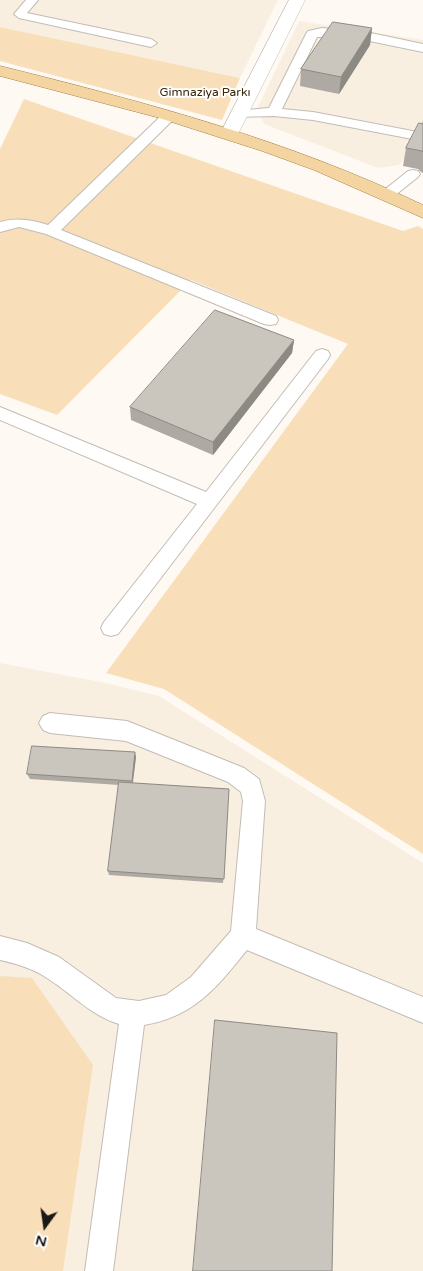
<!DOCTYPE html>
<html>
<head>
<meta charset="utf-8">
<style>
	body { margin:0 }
	#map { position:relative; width:423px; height:1271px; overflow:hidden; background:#fefaf3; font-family:"Varela Round",sans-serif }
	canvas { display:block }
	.north { position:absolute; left:20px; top:1201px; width:50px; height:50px; -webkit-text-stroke:4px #fff; paint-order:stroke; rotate:194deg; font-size:14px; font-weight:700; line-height:20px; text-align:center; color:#1b1916 }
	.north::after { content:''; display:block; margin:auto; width:18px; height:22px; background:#1b1916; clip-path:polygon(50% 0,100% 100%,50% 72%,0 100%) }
</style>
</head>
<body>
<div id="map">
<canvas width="423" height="1271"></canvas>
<div class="north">N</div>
</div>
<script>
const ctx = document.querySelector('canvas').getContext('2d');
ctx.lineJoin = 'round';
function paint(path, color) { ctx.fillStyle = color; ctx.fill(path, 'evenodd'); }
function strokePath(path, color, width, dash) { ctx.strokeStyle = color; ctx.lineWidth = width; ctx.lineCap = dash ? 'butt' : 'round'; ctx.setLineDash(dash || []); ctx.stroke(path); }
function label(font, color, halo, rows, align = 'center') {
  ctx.font = font + ' "Varela Round",sans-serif'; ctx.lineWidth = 4; ctx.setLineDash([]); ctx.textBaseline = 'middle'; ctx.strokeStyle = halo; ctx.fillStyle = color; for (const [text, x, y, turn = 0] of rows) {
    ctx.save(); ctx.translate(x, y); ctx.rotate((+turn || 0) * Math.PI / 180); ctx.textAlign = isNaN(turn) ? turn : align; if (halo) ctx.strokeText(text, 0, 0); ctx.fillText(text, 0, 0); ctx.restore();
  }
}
paint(new Path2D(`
	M0,0H278L240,78L0,27Z
	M299,21L423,40V145L418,143L399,165L378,168L264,124L257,109Z
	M0,663L101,682L159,696L423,863V1271H0Z`), '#f9efe0');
paint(new Path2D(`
	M0,27L240,78L222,120L0,61Z
	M24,99L403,231L418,226L423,229V854L164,689L106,673L348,344L191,280L57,415L0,394V149Z
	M0,976L32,978L93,1065L63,1271H0Z`), '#f8dfb9');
const lane = new Path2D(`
	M26,0H38L27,13L151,39L157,43L151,47L19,18L14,14Z
	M322,28L366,32L423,44V52L350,37H317L282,109L313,112L423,133V141L313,120L274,116L236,117L235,114L236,111L269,108L306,34L308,31Z
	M169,112L174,113L175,116L174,119L61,230L276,316L278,320L276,324L270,325L264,324L46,234L19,227L0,232V222C17,217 32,220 48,225L164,113Z
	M413,170L418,171L420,174L418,177L393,197H383L381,194L383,191L408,171Z
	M322,349L328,351L330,355L328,359L118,634L111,636L104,634L101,628L104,622L197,504L0,420V407L206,492L316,351Z
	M50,713L127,721L244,768L259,779L265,801L256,929L423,997V1023L247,950C217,987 194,1017 144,1025L113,1271H85L119,1024C92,1016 73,995 50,980C35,969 18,964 0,960V936L27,943L59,957L116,998L139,1001L166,995L191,977L231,931L243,801L241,792L228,782L126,741L50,733L43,730L39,723L43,716Z`);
const street = new Path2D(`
	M289,0H305L238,134L235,138L229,139L223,138L220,134Z`);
const primary = new Path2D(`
	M0,66C145,102 288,140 423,205V218L314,170L262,151L156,117L0,76Z`);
strokePath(lane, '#c2bcb5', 2);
strokePath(street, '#c2bcb5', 1);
strokePath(primary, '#a48148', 1);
paint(lane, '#fff');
paint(street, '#fff');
paint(primary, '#f4d5a1');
paint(new Path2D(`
	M372,28L370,45L339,94L300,86L301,69Z
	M423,120V173L421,172L418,169L403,166L406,148L422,124Z
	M294,340L292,353L213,455L131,420L130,407Z
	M136,757L133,783L229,789L223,883L109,875L108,871L119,785L30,779L27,774Z`), '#aea9a3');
paint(new Path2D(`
	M372,28L370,45L339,94L341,77Z
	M294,340L292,353L213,455V442Z
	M135,752L136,757L132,786V781Z`), '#8d8a84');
const building = new Path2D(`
	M333,22L372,28L341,77L301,69Z
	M419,123L423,124V152L422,151L406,148Z
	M215,310L294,340L213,442L130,407Z
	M32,746L135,752L132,781L27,774Z
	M119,782L229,789L224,879L108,871Z
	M215,1020L337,1033L332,1271H193Z`);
paint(building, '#cac5bd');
strokePath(building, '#8d8a84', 1);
label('12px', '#382709', '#fff', [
	["Gimnaziya Parkı",205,93]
]);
</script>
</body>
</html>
